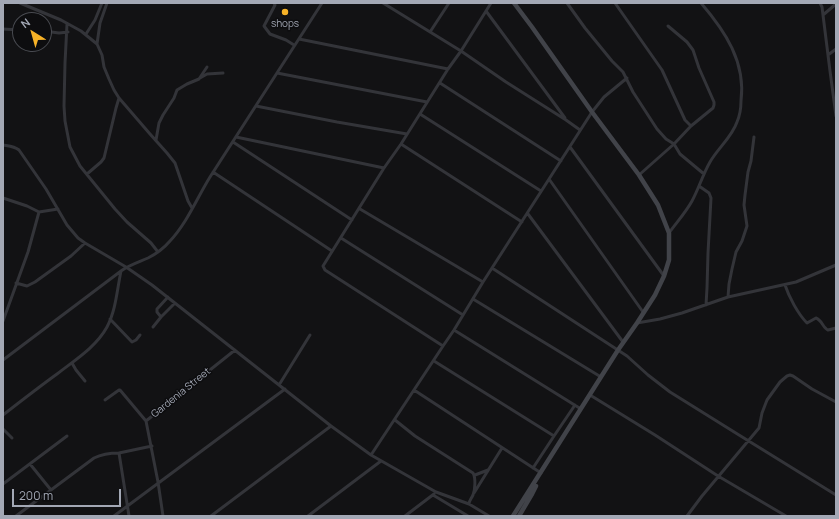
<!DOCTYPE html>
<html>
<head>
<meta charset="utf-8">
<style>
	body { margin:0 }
	#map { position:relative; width:839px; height:519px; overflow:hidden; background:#121214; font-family:Manrope,sans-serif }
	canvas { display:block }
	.frame { position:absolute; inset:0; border:4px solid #a3a8b5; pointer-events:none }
	.north { position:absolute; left:12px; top:12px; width:40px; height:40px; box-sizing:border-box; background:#0d0d0f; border:1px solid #494b51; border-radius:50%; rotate:323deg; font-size:11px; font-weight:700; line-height:16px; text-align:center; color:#a3a8b5 }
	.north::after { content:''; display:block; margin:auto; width:14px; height:18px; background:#f7b227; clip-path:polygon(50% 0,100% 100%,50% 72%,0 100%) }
	.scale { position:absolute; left:12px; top:489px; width:109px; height:18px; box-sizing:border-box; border:2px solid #a3a8b5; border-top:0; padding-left:5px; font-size:12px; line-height:14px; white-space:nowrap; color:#a3a8b5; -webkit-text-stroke:3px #0d0d0f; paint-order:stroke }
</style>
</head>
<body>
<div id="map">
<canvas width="839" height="519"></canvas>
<div class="frame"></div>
<div class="north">N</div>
<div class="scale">200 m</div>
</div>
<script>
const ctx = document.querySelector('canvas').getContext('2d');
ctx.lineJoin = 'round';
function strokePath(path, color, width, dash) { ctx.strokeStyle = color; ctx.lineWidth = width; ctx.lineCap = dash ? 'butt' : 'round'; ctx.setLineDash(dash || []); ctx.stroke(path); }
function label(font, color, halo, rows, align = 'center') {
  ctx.font = font + ' Manrope,sans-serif'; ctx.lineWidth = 3; ctx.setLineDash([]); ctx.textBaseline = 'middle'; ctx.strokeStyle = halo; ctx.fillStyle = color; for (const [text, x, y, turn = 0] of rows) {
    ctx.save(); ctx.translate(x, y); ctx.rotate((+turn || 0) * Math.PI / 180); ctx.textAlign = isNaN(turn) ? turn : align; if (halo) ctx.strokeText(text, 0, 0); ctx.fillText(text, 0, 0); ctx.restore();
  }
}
strokePath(new Path2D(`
	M20,3L61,20L81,31L97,44L102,55L104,67L109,79L114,90L119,98L150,134L167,153L175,163L188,201L192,208
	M274,3L275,5L264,26L270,34L286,40L294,45
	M383,3L461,51L506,82L566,120L580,130
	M567,3L585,28L612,61L623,72L633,92L657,129L666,139L674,144L691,126L713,108L714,105V102L699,68L693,50L687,42L668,26
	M615,3L662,70L685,120L691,126
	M820,3L822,7L823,15
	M836,4L823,15L830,71L836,116
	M486,11L565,118
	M67,24L65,63L64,106L65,121L70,147L80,166L115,209L127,222L151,243L158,252
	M3,29L20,30
	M44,31L59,33L68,32
	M430,32L449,3
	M86,34L95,20L102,3
	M299,39L448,69
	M97,44L100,23L107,3
	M828,55L836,49
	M277,73L427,102
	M200,78L207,74L223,73
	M440,83L561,161
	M256,106L337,122L407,134
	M420,114L541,191
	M236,137L384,168
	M156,140L159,123L163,115L174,98L177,90L187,84L199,79L207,67
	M233,142L352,220
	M401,144L522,222
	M3,145C9,146 14,146 19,150L46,189L67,225L78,238L85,243L126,267L152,285L279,385L331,426L371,455L436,492L469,504L489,516
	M570,147L664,276
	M213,172L332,251
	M87,174L101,162L104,158L116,108L119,98
	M639,175L674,144L680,154L704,174
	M549,179L643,312
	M699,186L709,193L711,198L708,253L707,288L706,305
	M3,198L27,206L39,212L58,209
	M360,209L483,282
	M528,214L623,342
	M669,233C677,222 686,212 692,201C699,188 703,174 710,162C718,148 732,137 737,122C740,115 741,108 741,101C746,62 725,31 701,3
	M341,238L463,315
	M492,268L627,356L648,375L670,392L739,435L836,495
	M16,283L27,286L35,282L71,256L85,243
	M785,285C789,297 798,314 807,323L816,318C822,320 823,328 828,330L836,328
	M728,297L729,284L732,269L736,252L742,241L747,226L744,205L745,195L748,172L751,161L754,137
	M473,299L601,377
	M161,317L157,312V309L168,297
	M110,319L132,342L136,340L140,335
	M3,321L28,252L39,212
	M637,323L660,319L682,313L728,297L796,282L836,265
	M153,327L161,317L175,303
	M454,330L581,409
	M443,346L325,270L323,266L384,168L401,144L448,69L461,51L491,3
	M3,360L121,271
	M434,361L554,436
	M72,363L76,370L85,381
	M279,385L310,335
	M414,390L541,473
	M590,395L655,435L718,476L786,516
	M105,400L119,390H120L146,421
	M3,415C21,401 39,387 57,374C75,360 96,347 107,327C116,310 117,290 121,271C129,265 139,262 148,258C156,254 164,248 170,241C187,223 197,198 210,177C247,119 285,61 322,3
	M395,420L415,436L473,473C476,478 475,490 473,495C471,499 469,501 469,504
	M3,429L12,438
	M119,453L152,446
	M371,455L443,346L454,330L483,282L592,112L604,97L627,78
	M30,464L51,490
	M533,468L554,436L575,405
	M475,475L488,470
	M3,484L67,436
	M474,493L502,448
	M433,495L468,516
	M16,516L94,458C102,454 109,453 119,453L129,516
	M114,516L285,389
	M163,516L158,482L146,421L235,350
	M211,516L331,426
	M308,516L381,461
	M405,516L434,494
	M687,516L702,496L759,428L762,413L767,400L780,382L787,376L790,375L793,376L812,389L836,402`), '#333439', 3);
strokePath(new Path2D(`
	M513,516L618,350L637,323L655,295L664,276L669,260V233L658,205L639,175L592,112L532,27L514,3
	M519,516L532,494L536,486`), '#414349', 4.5);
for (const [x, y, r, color] of [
	[285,12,4,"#f7b227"]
]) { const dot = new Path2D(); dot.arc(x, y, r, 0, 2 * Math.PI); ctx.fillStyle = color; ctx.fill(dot); strokePath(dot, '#0d0d0f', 1.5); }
label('10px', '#a3a8b5', '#0d0d0f', [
	["shops",285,24]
]);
label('10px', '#a3a8b5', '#0d0d0f', [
	["Gardenia Street",181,393,-39]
]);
</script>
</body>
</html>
